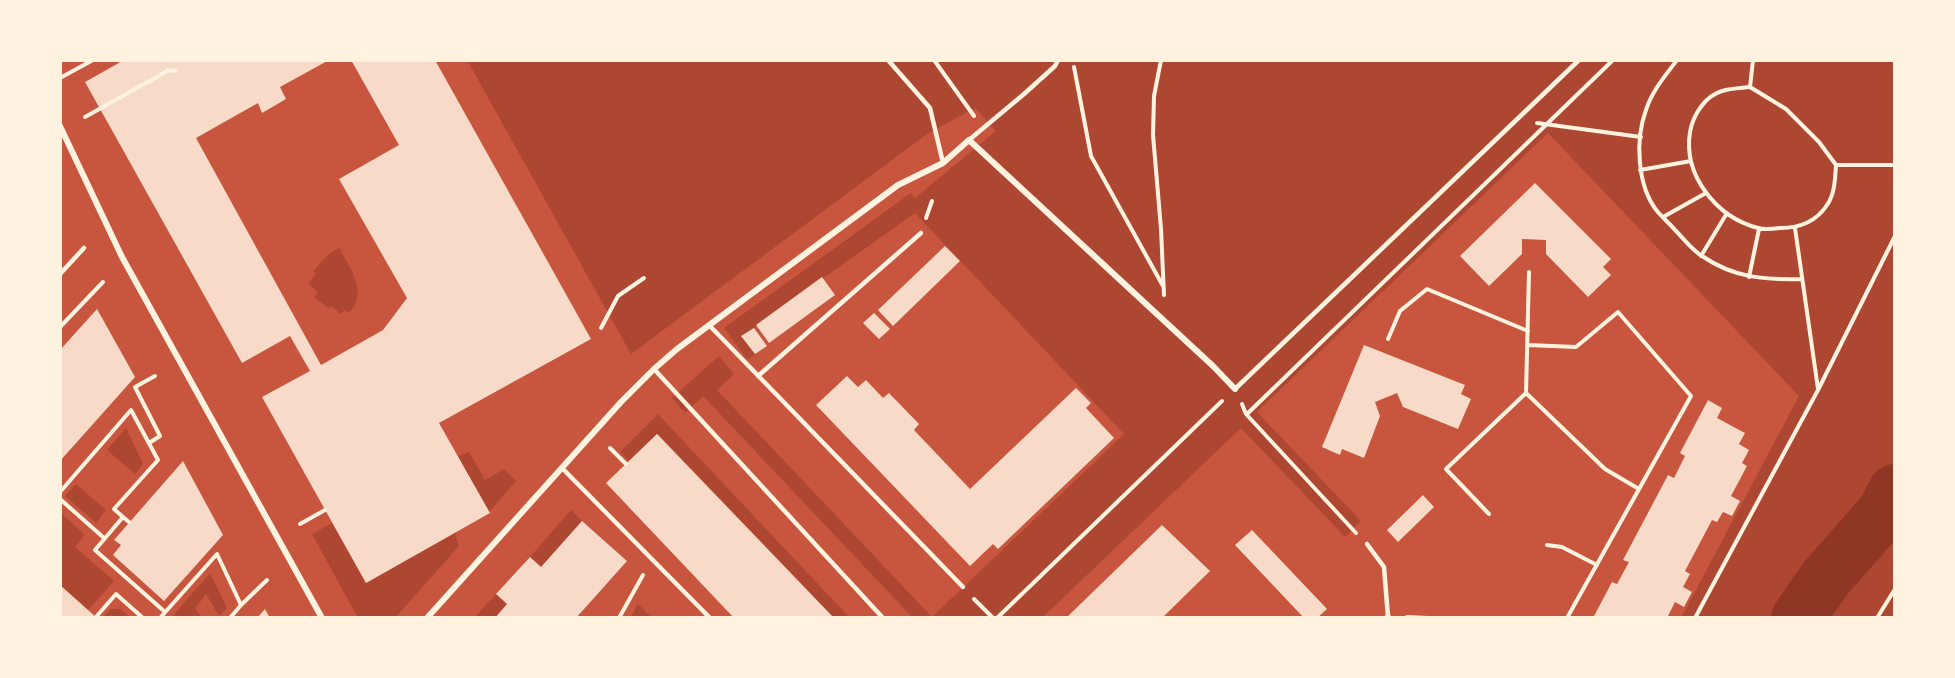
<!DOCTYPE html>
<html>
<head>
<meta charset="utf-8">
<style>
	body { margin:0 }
	#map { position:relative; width:1955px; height:678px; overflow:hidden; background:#c8553d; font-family:Helvetica,sans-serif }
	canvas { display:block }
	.frame { position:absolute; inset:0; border:62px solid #fff3e0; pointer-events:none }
</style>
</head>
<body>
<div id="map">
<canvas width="1955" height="678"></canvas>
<div class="frame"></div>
</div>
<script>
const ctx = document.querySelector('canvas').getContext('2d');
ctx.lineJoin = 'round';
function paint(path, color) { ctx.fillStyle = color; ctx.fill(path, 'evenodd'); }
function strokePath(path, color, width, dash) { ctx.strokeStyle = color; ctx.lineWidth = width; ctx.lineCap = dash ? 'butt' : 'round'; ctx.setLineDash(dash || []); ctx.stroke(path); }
paint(new Path2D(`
	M467,60H1895V618H1681L1799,396L1548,133L1257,412L1361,521L1345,537L1241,428L1042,618H913L703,396L685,413L672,398L719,356L734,374L717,390L932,617L1124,434L915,213L742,336L755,354L748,360L724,328L911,193L915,198L996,131L975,108L927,134L631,354Z
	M339,248C350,268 369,293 349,313L345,310L341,314L331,306L328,308L314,297L318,293L308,283L316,274L313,271L328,255Z
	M658,414L670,427L850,618H834L658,434L629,461L620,452Z
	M126,428L143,464L135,474L107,450Z
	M469,452L485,480L504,469L516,481L489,512L458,457Z
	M76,484L106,510L96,523L65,496Z
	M571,510L582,521L541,567L530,557Z
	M60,512L85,535L75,547L114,581L88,610L60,585Z
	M332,523L366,583L455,533L459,546L395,618H358L312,534Z
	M210,573L227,608L219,616L206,594L195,609L203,618H171Z
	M496,594L507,604L495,618H474Z
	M638,604L652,618H630Z
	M110,609H121L128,616L127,618H103Z`), '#ae4732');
strokePath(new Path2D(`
	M1798,618L1825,579L1884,512L1895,491`), '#8f3625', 54);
paint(new Path2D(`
	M124,60H329L280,87L286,99L262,113L258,103L196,138L321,365L383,330L407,298L339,179L399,145L351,60H435L591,339L439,423L490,513L366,583L262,397L310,371L290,336L242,363L85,82Z
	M1535,183L1611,259L1603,267L1611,275L1588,297L1546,254V240L1522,239V254L1489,286L1460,256Z
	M945,246L960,261L893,326L878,310Z
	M822,277L835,295L769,343L756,325Z
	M97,309L135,377L60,461V350Z
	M874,313L890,329L879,339L863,323Z
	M754,328L767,346L755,354L741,336Z
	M1364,345L1465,385L1461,394L1471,399L1458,429L1403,407L1397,393L1375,402L1380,416L1364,458L1342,449L1340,455L1322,447Z
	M847,376L858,387L866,380L883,398L889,393L919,424L914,430L970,489L1076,388L1091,403L1086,408L1114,438L998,549L993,544L970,566L816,405Z
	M1708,400L1722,408L1717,418L1745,433L1739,444L1749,450L1742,463L1747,466L1731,496L1740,501L1732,516L1723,512L1717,522L1712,520L1685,571L1690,574L1683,587L1692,592L1684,607L1675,602L1667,618H1593L1612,582L1617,584L1629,562L1623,560L1668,475L1674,478L1685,456L1680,453Z
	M657,434L834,618H734L606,483Z
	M183,461L223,535L164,601L113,555L121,545L114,540Z
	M1423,495L1434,507L1398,542L1387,530Z
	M582,521L627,561L576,618H495L507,604L496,594L530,557L541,567Z
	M1162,525L1210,571L1162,618H1066Z
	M1252,530L1327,609L1317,618H1304L1235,545Z
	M60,585L88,610L97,618H60Z
	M265,609L270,618H257Z`), '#f7dbc8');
strokePath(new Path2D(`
	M934,60L974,116
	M1161,60L1154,96L1153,135L1161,229L1164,295
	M1677,60C1665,76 1652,91 1646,110C1635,139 1637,186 1657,211C1663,218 1670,224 1676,231C1684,239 1692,250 1702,256C1734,278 1765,280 1802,279
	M1074,67L1091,156L1163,286
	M60,78L93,60
	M1750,87L1786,109L1819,142L1836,165C1835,178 1835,194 1827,205C1816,222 1800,228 1780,228C1773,229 1764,230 1758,228C1716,217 1683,175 1690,132C1693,115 1705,96 1722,91C1731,88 1741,88 1750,87Z
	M1750,87L1753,60
	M85,117L169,70L176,71
	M1537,123L1641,137
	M1836,165H1895
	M1640,170L1691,161
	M1663,217L1706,193
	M926,218L932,201
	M1795,228L1818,389
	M1701,256L1727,213
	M1749,277L1759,229
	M60,327L103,282
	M601,328L618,296L644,278
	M1388,339L1400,311L1427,289L1528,331
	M1528,345L1576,347L1618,312L1691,396L1567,618
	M1526,393L1605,469L1639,489
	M1242,404L1246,414L1356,533
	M1247,414L1613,60
	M149,443L160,436L135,387L155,376
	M610,448L626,464
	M60,492L131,410L158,460L114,509L123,517L95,550L165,612
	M60,499L104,538
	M1489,514L1446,469L1526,393L1529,272
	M123,517L129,522
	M300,524L325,510
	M1547,545L1562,547L1597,565
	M974,599L993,618
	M241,605L267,580
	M96,617L116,594L143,618
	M1407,617L1428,618
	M160,618L217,554L241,605L230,618
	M619,618L643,575
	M997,618L1222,401
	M1695,618L1818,390L1895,236
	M1877,618L1895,589`), '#fff3e0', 4);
strokePath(new Path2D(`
	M888,60L930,108L943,163
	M969,140L1024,94L1055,66L1058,60
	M60,274L84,248
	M709,325L963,587
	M654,369L883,618
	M758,376L921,233
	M1235,389L1579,60
	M562,468L710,618
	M1367,544L1384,567L1388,617`), '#fff3e0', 4.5);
strokePath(new Path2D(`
	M60,126L122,257L322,618
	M427,618L621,402L654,369L677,349L898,185L943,163L969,140L1213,366L1235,389
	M1388,618V617`), '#fff3e0', 6);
</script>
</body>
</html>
